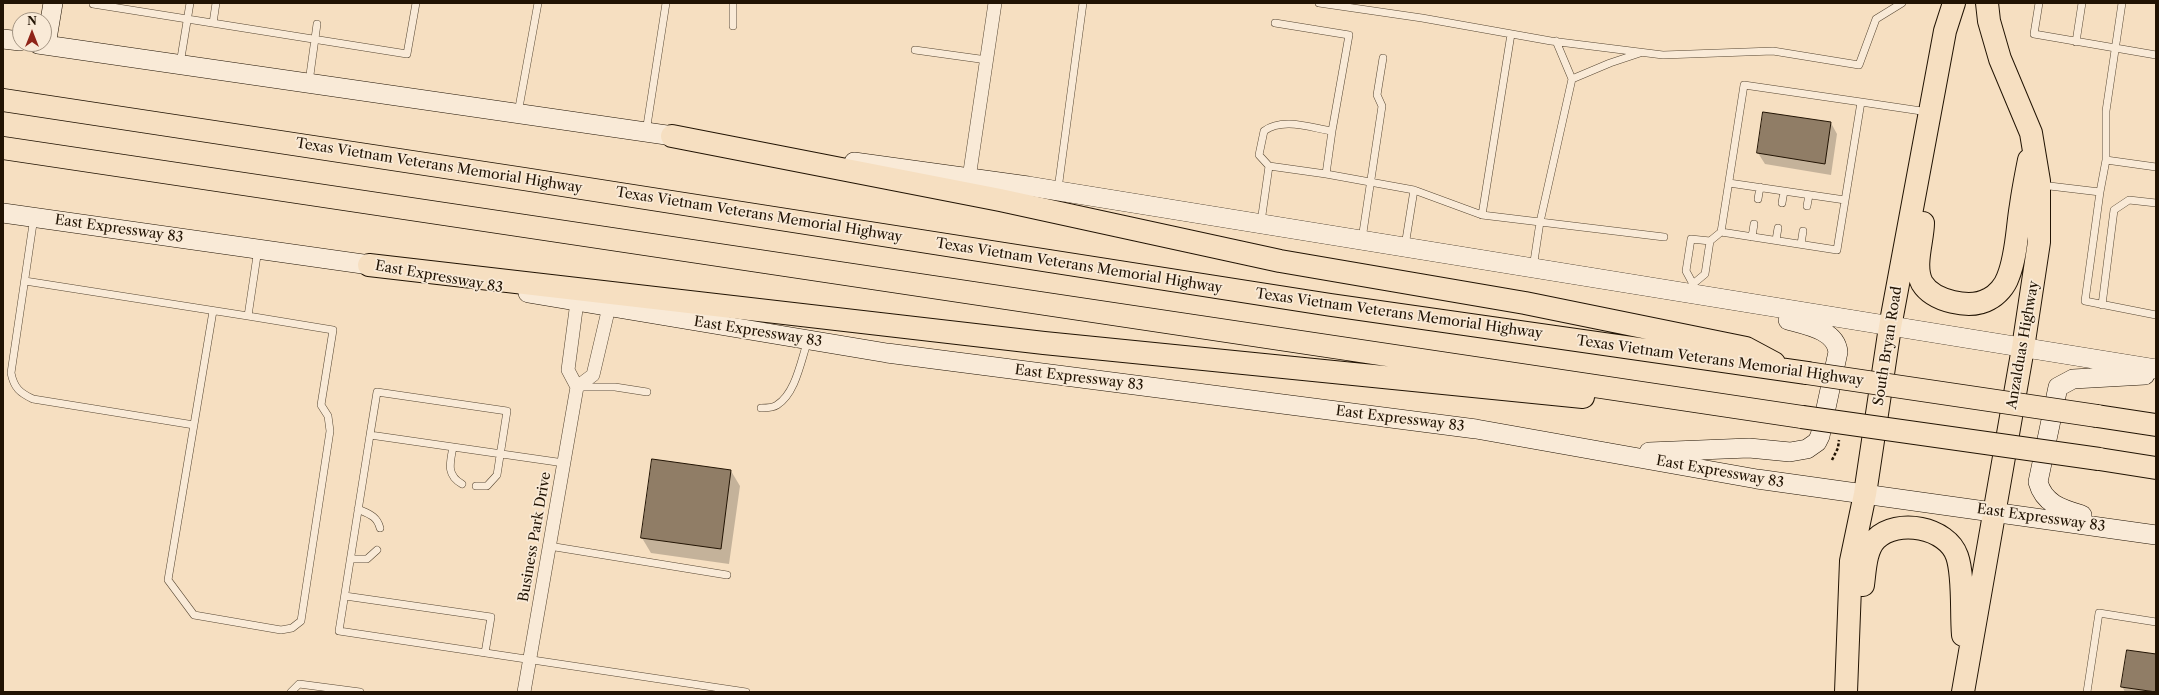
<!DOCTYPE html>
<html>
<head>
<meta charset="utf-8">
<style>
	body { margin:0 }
	#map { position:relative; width:2159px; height:695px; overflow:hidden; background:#f6dfc1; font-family:"Libre Caslon Text",serif }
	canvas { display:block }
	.frame { position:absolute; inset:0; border:4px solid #211303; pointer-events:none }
	.north { position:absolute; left:12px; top:12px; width:40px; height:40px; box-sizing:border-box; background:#f9ead7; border:1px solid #a39482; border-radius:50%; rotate:0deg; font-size:11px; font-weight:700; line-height:16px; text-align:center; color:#211303 }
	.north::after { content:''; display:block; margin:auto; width:14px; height:18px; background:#8f2418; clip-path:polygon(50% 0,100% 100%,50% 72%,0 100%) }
</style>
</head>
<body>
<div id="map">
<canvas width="2159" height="695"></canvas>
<div class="frame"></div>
<div class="north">N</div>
</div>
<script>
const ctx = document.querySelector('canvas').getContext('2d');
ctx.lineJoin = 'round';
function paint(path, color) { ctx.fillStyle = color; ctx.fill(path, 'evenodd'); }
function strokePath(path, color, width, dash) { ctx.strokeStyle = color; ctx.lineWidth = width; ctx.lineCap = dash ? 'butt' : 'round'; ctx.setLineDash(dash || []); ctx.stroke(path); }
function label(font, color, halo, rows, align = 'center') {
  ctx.font = font + ' "Libre Caslon Text",serif'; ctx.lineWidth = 3.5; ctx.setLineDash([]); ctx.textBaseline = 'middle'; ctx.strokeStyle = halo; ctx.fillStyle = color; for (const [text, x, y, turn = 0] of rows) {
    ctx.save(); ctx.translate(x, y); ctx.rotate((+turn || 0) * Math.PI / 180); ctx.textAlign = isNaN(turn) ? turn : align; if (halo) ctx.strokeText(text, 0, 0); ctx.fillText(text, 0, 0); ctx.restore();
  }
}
paint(new Path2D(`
	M1831,123L1837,134L1831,175L1765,164L1758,153Z
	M731,471L740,486L729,564L651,553L642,538Z
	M2156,655V692H2125L2122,686Z`), '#0003');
const building = new Path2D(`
	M1763,112L1831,122L1825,164L1757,153Z
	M652,459L731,470L721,549L641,538Z
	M2127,650L2156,654V692L2121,687Z`);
paint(building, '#907d66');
strokePath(building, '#211303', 1);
const lane = new Path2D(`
	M1319,3L1422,18L1551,41L1663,55L1773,51L1859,65L1876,19L1902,3
	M2039,3L2034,34L2156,55
	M93,4L407,54L416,3
	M213,23L216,3
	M1275,23L1349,35L1332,131
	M733,26V3
	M1511,34L1482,215L1540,222L1533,268
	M1556,41L1572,79
	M2076,42L2082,3
	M915,50L987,60
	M1640,53L1610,63L1572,79L1540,222L1664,237
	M180,64L190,3
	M309,82L317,24
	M1861,102L1928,112
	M518,113L538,3
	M646,132L666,3
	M2106,160V111L2122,3
	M1326,174L1414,190L1482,215
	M1729,183L1845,200
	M2041,185L2100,192L2085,301L2156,315
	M1058,189L1083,3
	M2100,192L2106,160L2156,167
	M1758,199L1760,187
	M1782,203L1784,191
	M1807,206L1809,195
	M34,217L11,373C14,388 20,393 33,399L194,425
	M1261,222L1269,166L1326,174L1332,131C1311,128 1283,117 1264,131L1259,155L1269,166
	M1752,237L1754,224
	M1362,239L1382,106L1377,95L1383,58
	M1776,240L1778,228
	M1710,241L1721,232L1744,85L1861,102L1837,250L1721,232
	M1801,244L1803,231
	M1405,246L1414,190
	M25,281L248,316L258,249
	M1692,292L1693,284L1686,271L1691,239L1710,241L1705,274L1693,284
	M2102,305L2114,210L2129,200L2156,203
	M213,311L168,580L194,615L281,630L292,628L301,621L330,431L328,416L321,405L333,330L248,316
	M579,387H615L647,392
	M761,408C766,408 773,408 777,405C796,393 801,360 808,340
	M370,435L377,392L507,411L497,475L487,486H476
	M453,447C450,463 446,475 462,484
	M564,463L370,435L339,631L746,692
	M358,509C369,514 377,516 380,528
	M549,546L727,575
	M351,559H367L377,550
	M345,596L491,617L485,653
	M291,692L299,684L360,692
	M2087,692L2099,613L2156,622`);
const street = new Path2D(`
	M969,178L995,3
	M577,302L568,370L577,387L593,375L609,307
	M524,692L577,387`);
const secondary = new Path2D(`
	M3,39L20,41
	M38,44L687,138
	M46,45L53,3
	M854,162L1028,186L2156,369
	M3,213L384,267
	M528,293L887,353L1476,429L1757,479L2156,535
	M1649,452L1749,448L1790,452L1807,449L1817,442L1820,436L1838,352C1836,330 1806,325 1788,320
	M2082,515C2062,509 2044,504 2038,482L2058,387L2073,379L2145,375`);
const highway = new Path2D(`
	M3,100L524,179L1331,305L1807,373
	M672,136L1000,200L1280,261L1525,303L1746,348L1774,363
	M3,148L1802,417
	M1923,223C1923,240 1913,266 1922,283C1933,301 1970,310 1989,299C1997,295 2005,286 2008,277C2017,255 2017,228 2021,205C2023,190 2026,175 2029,160
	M369,265L1044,343L1583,397
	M2097,416L2156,425
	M2099,459L2156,468
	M1863,585C1865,571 1865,550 1876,539C1897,518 1947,527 1957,556C1964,576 1961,613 1963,635
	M1846,692L1851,561L1865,494L1890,327L1945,31L1954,3
	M1963,692L2023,348L2039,242V181L2031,133L2000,59L1989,21L1987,3`);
strokePath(lane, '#564632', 8);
strokePath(street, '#564632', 14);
strokePath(secondary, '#211303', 20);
strokePath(highway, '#211303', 24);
strokePath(new Path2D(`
	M1832,460L1838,448L1839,440`), '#211303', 2.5, [3, 2]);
strokePath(lane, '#f9ead7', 7);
strokePath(street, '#f9ead7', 13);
strokePath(secondary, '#f9ead7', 19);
strokePath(highway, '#f6dfc1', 22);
const highwayBridge = new Path2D(`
	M1807,373L2097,416
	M1802,417L2099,459`);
strokePath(highwayBridge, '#211303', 24, []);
strokePath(highwayBridge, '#f6dfc1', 22);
label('14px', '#211303', '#f9ead7', [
	["Texas Vietnam Veterans Memorial Highway",439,166,9],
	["Texas Vietnam Veterans Memorial Highway",759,215,9],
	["East Expressway 83",119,229,8],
	["Texas Vietnam Veterans Memorial Highway",1079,266,9],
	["East Expressway 83",439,277,10],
	["Texas Vietnam Veterans Memorial Highway",1399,314,8],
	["East Expressway 83",758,332,9],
	["Anzalduas Highway",2023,345,-80],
	["South Bryan Road",1888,346,-81],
	["Texas Vietnam Veterans Memorial Highway",1720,361,8],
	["East Expressway 83",1079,378,7],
	["East Expressway 83",1400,419,7],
	["East Expressway 83",1720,472,10],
	["East Expressway 83",2041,518,8],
	["Business Park Drive",535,537,-80]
]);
</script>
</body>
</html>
